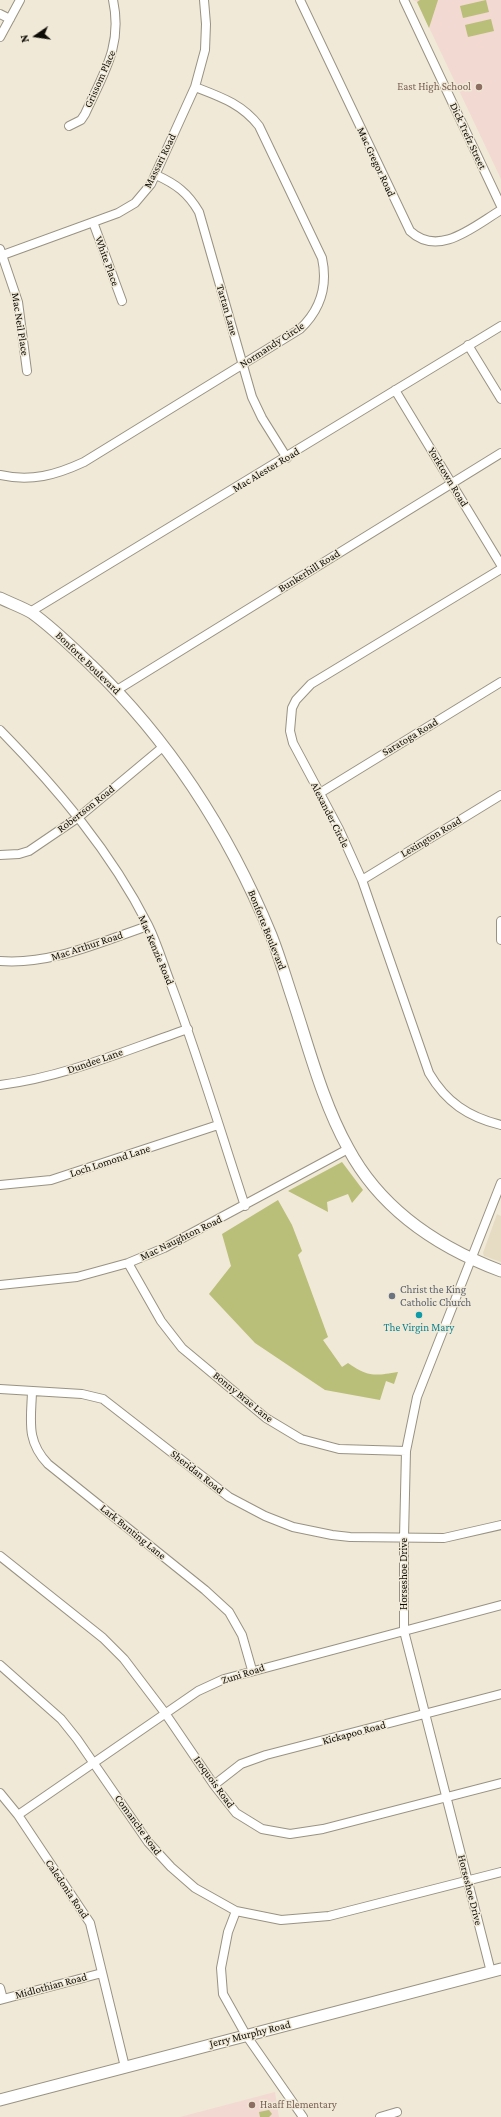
<!DOCTYPE html>
<html>
<head>
<meta charset="utf-8">
<style>
	body { margin:0 }
	#map { position:relative; width:501px; height:2117px; overflow:hidden; background:#f0e9d7; font-family:"Crimson Pro",serif }
	canvas { display:block }
	.north { position:absolute; left:16px; top:16px; width:40px; height:40px; -webkit-text-stroke:3px #f0e9d7; paint-order:stroke; rotate:257deg; font-size:11px; font-weight:700; line-height:16px; text-align:center; color:#0e0c06 }
	.north::after { content:''; display:block; margin:auto; width:14px; height:18px; background:#0e0c06; clip-path:polygon(50% 0,100% 100%,50% 72%,0 100%) }
</style>
</head>
<body>
<div id="map">
<canvas width="501" height="2117"></canvas>
<div class="north">N</div>
</div>
<script>
const ctx = document.querySelector('canvas').getContext('2d');
ctx.lineJoin = 'round';
function paint(path, color) { ctx.fillStyle = color; ctx.fill(path, 'evenodd'); }
function strokePath(path, color, width, dash) { ctx.strokeStyle = color; ctx.lineWidth = width; ctx.lineCap = dash ? 'butt' : 'round'; ctx.setLineDash(dash || []); ctx.stroke(path); }
function label(font, color, halo, rows, align = 'center') {
  ctx.font = font + ' "Crimson Pro",serif'; ctx.lineWidth = 3; ctx.setLineDash([]); ctx.textBaseline = 'middle'; ctx.strokeStyle = halo; ctx.fillStyle = color; for (const [text, x, y, turn = 0] of rows) {
    ctx.save(); ctx.translate(x, y); ctx.rotate((+turn || 0) * Math.PI / 180); ctx.textAlign = isNaN(turn) ? turn : align; if (halo) ctx.strokeText(text, 0, 0); ctx.fillText(text, 0, 0); ctx.restore();
  }
}
paint(new Path2D(`
	M497,1214L501,1216V1262L484,1256L483,1253Z`), '#e6dcc3');
paint(new Path2D(`
	M413,0H501V179L417,2Z
	M275,2092L279,2117H180Z`), '#f2d9d1');
paint(new Path2D(`
	M420,0H438L429,28L417,2Z
	M486,0L489,12L463,18L460,6Z
	M491,19L494,31L468,37L465,25Z
	M342,1162L363,1190L352,1203L348,1194L327,1202L328,1212L288,1191Z
	M278,1200L292,1225L302,1251L298,1255L328,1337L323,1340L342,1367L348,1363C368,1377 374,1376 398,1372L394,1384L386,1381L380,1400L325,1390L255,1343L209,1294L231,1266L222,1234Z
	M269,2110L272,2114L269,2117H260L259,2112Z`), '#b9be78');
const street = new Path2D(`
	M300,0L410,231C439,258 474,226 501,210
	M404,0L501,206
	M0,14L10,19
	M0,37L20,0
	M69,126L81,120L85,114C103,74 123,46 113,0
	M156,175C176,184 188,193 199,212L252,397L262,418L287,458
	M93,222L122,301
	M0,249L18,302L27,371
	M0,256L118,213L135,203L151,184L195,87L205,50L206,24L204,0
	M468,345L501,399
	M395,390L501,565
	M0,475C31,482 56,475 84,462L300,329C320,310 328,286 322,258L259,126C242,104 221,97 195,87
	M501,569L311,684L296,700L292,708L290,731L293,743L339,829L362,880L429,1073C446,1102 468,1117 501,1125
	M30,612L501,326
	M117,690L501,453
	M0,730C57,788 111,852 148,925C158,945 164,967 172,987C199,1059 221,1133 245,1206
	M320,793L501,682
	M0,855L19,854L29,851L79,817L164,746
	M362,880L501,795
	M501,921V940
	M0,961C52,965 100,942 148,926
	M0,1085C65,1077 126,1050 188,1029
	M0,1185L51,1180L218,1125
	M128,1263L161,1321L182,1348L266,1418L301,1439L339,1449L406,1451
	M0,1285L77,1277L128,1263L164,1248L348,1149
	M0,1389L82,1394L103,1399L229,1497L265,1516L293,1527L332,1535L350,1537L444,1538L501,1525
	M32,1392C31,1421 26,1441 48,1464L205,1590L229,1612L242,1635L252,1670
	M0,1556L103,1638L124,1659L165,1713L214,1785L236,1813L262,1829L290,1834L323,1829L501,1783
	M0,1665L61,1719L77,1739L148,1842L171,1867L195,1888L236,1911L281,1920L329,1916L501,1872
	M214,1785L241,1764L266,1755L501,1694
	M0,1793L18,1815L90,1923L125,2067
	M18,1815L198,1691L224,1679L501,1605
	M236,1911L228,1932L221,1968L223,1994L246,2035L303,2117
	M491,1972L404,1631V1537L406,1451L417,1397L501,1183
	M0,1988L3,1999
	M0,2000L102,1973
	M380,2117L397,2112`);
const secondary = new Path2D(`
	M0,598C10,603 22,607 32,613C53,628 72,647 91,665C170,741 229,833 271,935C279,955 285,976 292,997C309,1048 322,1101 348,1148C381,1210 437,1247 501,1271
	M0,2100L501,1969`);
strokePath(street, '#999282', 10);
strokePath(secondary, '#999282', 13);
strokePath(street, '#fff', 8);
strokePath(secondary, '#fff', 11);
for (const [x, y, r, color] of [
	[479,87,4,"#8d6e63"],
	[392,1296,4,"#6b7280"],
	[419,1315,4,"#0f9aa8"],
	[252,2105,4,"#8d6e63"]
]) { const dot = new Path2D(); dot.arc(x, y, r, 0, 2 * Math.PI); ctx.fillStyle = color; ctx.fill(dot); strokePath(dot, '#f0e9d7', 1.5); }
label('11px', '#0e0c06', '#f0e9d7', [
	["Grissom Place",100,79,-66],
	["Dick Trefz Street",468,136,65],
	["Massari Road",160,161,-64],
	["Mac Gregor Road",376,162,65],
	["White Place",107,261,70],
	["Tartan Lane",227,310,74],
	["Mac Neil Place",20,324,81],
	["Normandy Circle",272,345,-33],
	["Mac Alester Road",266,470,-31],
	["Yorktown Road",448,477,59],
	["Bunkerhill Road",309,571,-32],
	["Bonforte Boulevard",88,663,44],
	["Saratoga Road",410,737,-31],
	["Robertson Road",86,809,-38],
	["Alexander Circle",330,815,63],
	["Lexington Road",431,837,-31],
	["Bonforte Boulevard",267,930,68],
	["Mac Arthur Road",87,946,-18],
	["Mac Kenzie Road",156,950,67],
	["Dundee Lane",95,1061,-19],
	["Loch Lomond Lane",110,1161,-18],
	["Mac Naughton Road",181,1238,-26],
	["Bonny Brae Lane",243,1397,39],
	["Sheridan Road",197,1472,38],
	["Lark Bunting Lane",133,1532,39],
	["Horseshoe Drive",404,1574,-90],
	["Zuni Road",243,1674,-18],
	["Kickapoo Road",354,1733,-15],
	["Iroquois Road",214,1782,54],
	["Comanche Road",138,1825,54],
	["Caledonia Road",67,1889,56],
	["Horseshoe Drive",470,1890,76],
	["Midlothian Road",51,1986,-15],
	["Jerry Murphy Road",250,2034,-14]
]);
label('11px', '#785e54', '#f0e9d7', [
	["East High School",471,87],
	["Haaff Elementary",260,2105,"left"]
], 'right');
label('11px', '#5b616d', '#f0e9d7', [
	["Christ the King",400,1290],
	["Catholic Church",400,1303]
], 'left');
label('11px', '#0d838f', '#f0e9d7', [
	["The Virgin Mary",419,1328]
]);
</script>
</body>
</html>
